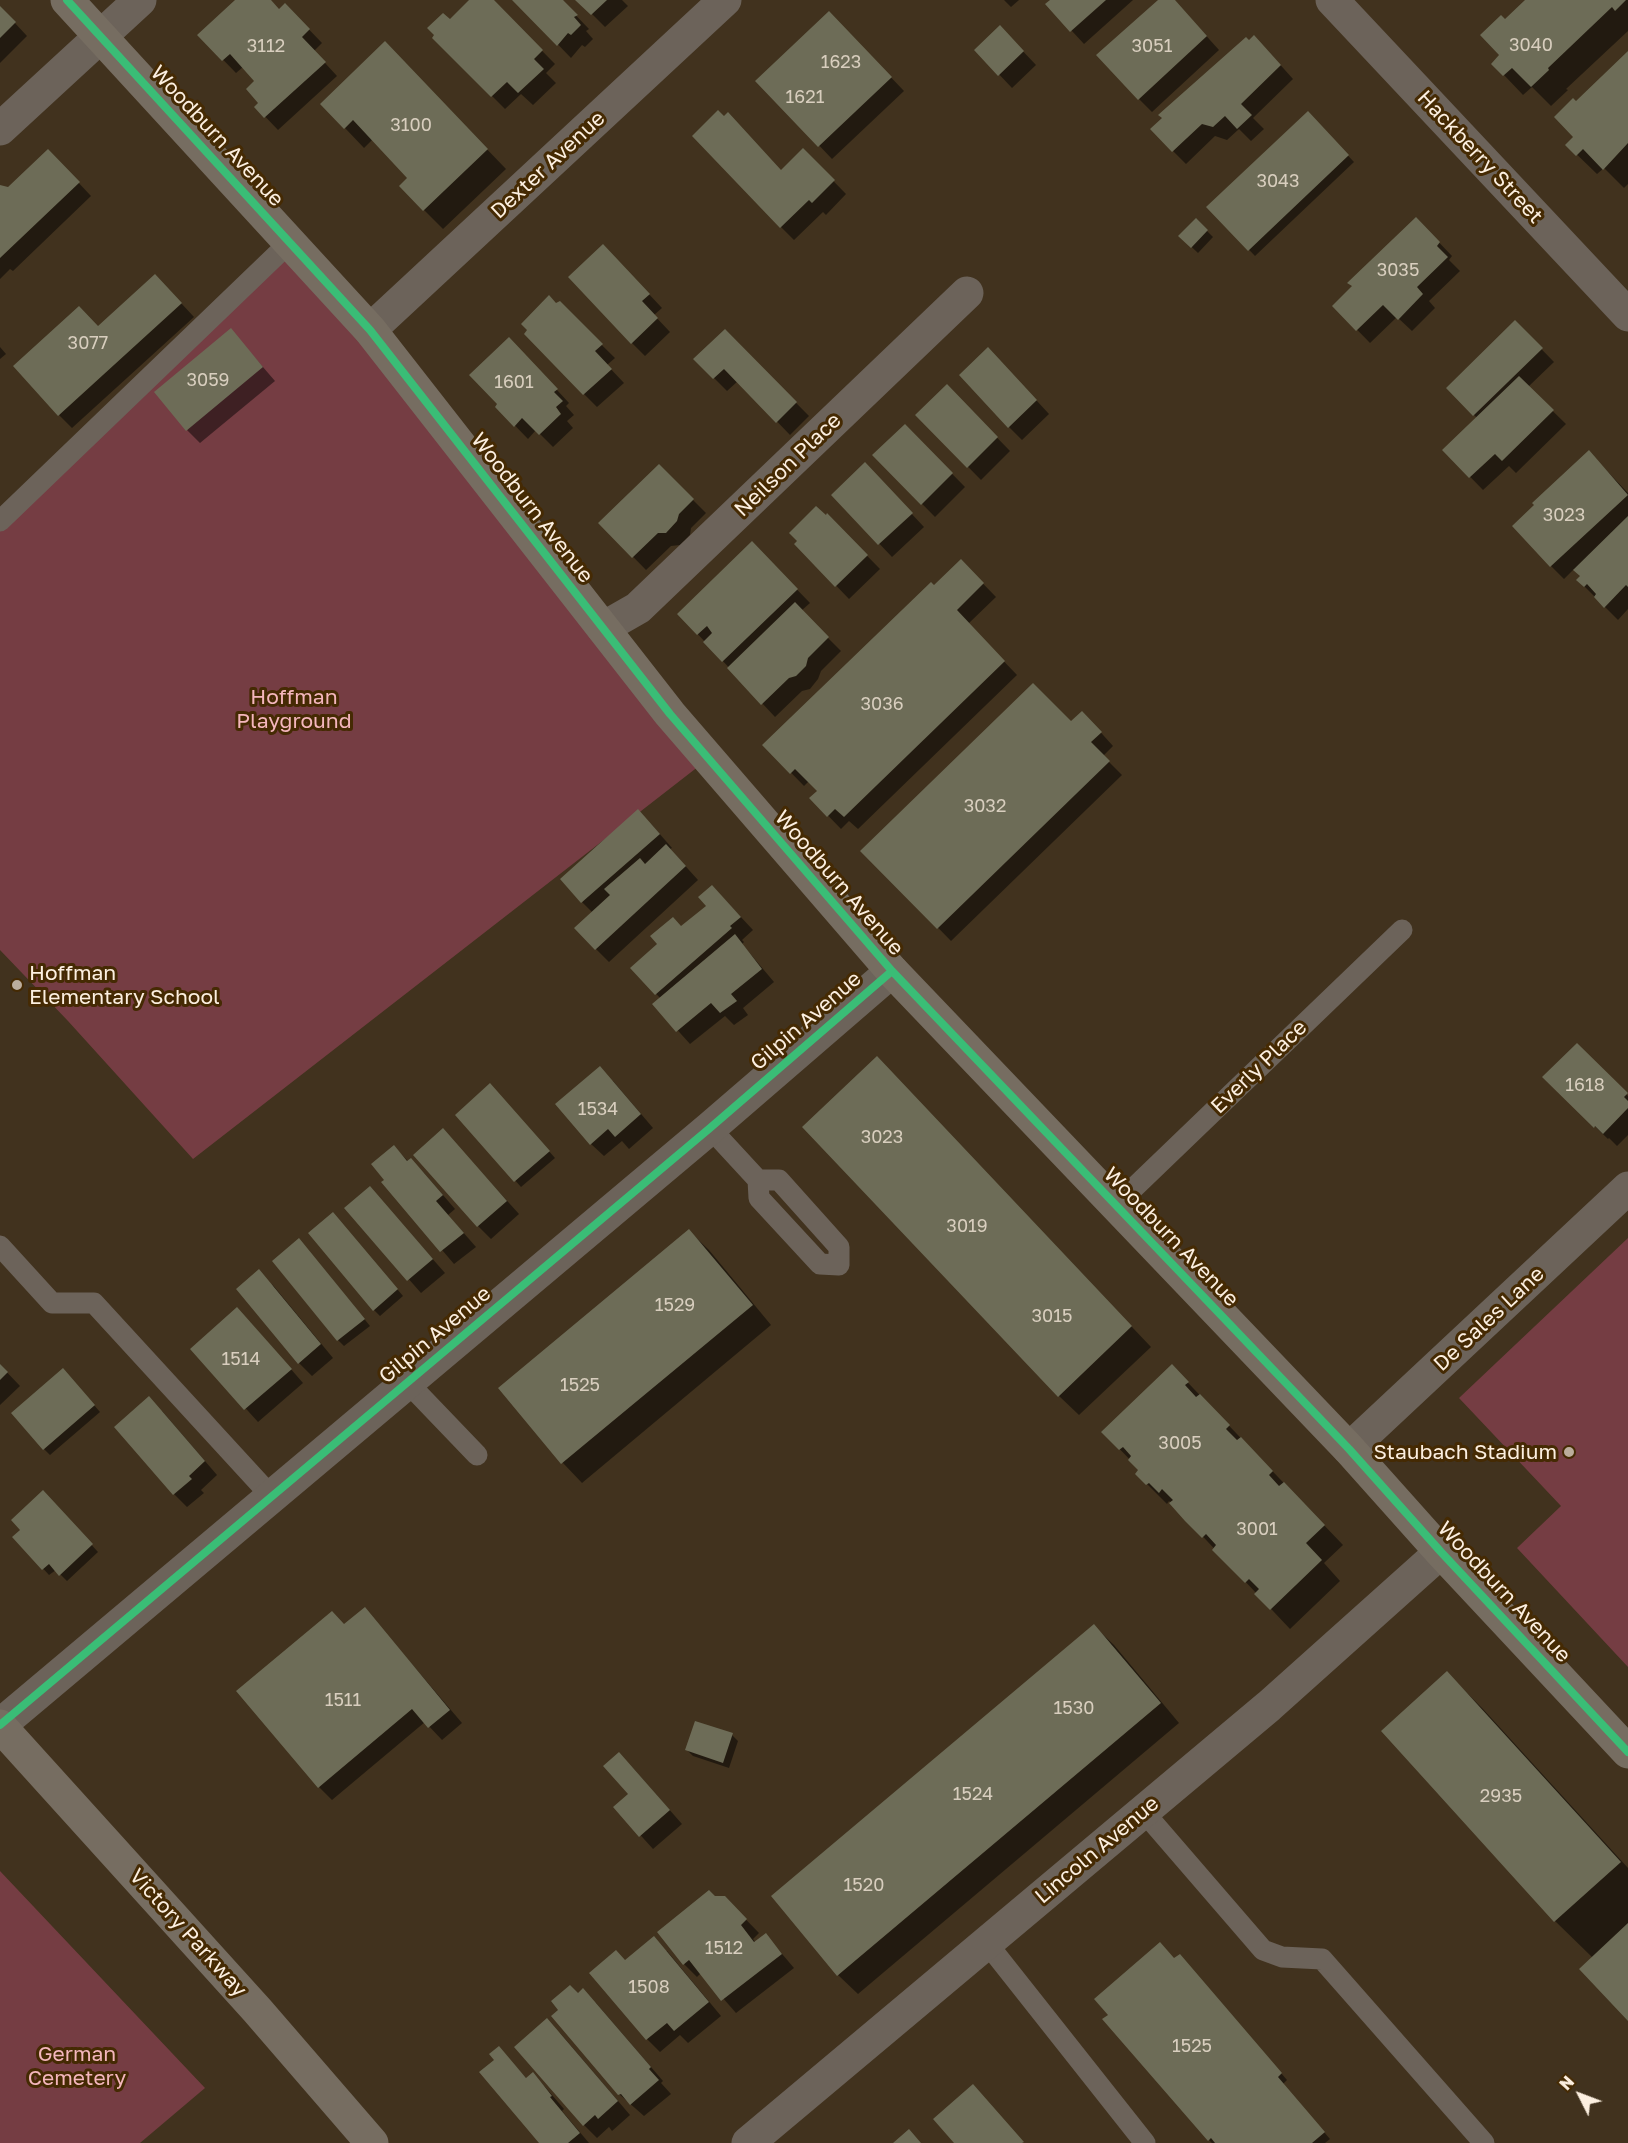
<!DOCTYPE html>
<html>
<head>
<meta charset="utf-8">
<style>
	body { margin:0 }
	#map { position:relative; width:1628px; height:2143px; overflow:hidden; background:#41321e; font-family:"Golos Text",sans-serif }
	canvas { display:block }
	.north { position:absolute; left:1550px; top:2065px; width:60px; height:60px; -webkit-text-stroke:4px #452a03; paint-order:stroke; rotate:312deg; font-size:16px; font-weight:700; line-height:24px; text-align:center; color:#fcefe0 }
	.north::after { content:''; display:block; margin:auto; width:21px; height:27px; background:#fcefe0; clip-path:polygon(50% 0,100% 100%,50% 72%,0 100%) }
</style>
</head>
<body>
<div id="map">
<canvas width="1628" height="2143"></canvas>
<div class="north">N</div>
</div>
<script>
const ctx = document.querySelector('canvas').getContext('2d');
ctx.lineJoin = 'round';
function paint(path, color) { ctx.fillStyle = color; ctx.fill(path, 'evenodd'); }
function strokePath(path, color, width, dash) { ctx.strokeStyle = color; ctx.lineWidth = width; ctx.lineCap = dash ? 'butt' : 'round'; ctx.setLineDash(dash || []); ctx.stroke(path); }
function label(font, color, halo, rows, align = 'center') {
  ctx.font = font + ' "Golos Text",sans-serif'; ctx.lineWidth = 6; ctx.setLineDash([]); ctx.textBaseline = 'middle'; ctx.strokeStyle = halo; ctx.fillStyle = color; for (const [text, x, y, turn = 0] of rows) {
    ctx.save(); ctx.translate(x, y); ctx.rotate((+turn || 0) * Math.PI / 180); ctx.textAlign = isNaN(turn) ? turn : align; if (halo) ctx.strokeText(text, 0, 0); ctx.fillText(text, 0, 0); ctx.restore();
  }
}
paint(new Path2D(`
	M290,242L708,759L193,1159L68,1021L0,950V521Z
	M1628,1238V1667L1517,1548L1561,1506L1459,1398Z
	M0,1871L205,2088L140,2143H0Z`), '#753d43');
paint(new Path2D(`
	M237,0H270L279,10L298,18L322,43L314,51L337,76L278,130L256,107L260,103L256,81L243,67L236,73L199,35Z
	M471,0H492L555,64L546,73L556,83L533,105L521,94L505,109L434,38Z
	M515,0H561L589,29L586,31L593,39L585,47L582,45L571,58Z
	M578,0H622L628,6L605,27Z
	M1004,0H1019L1011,7Z
	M1052,0H1133L1084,44L1047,4Z
	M1160,0H1174L1219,50L1152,112L1139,99Z
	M1527,0H1628V31L1566,89L1568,90L1551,106L1532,87L1523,95L1504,75L1502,55L1505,21Z
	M0,7L27,36L0,63Z
	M842,26L904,91L832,159L758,81Z
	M1000,27L1036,65L1012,88L976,50Z
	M1267,50L1293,79L1253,118L1264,129L1251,141L1239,129L1227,140L1215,136L1186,164L1173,151Z
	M1628,53V184L1624,188L1604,168L1597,174L1567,145L1575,138L1576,103Z
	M404,63L506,169L443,229L424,210L409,178L373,139L364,148L345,128Z
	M1308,113L1354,162L1255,256L1208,207Z
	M803,150L846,194L826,215L823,212L794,240L781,227L782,171Z
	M61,164L91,196L13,271L10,269L0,279V188L9,189Z
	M1196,220L1213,237L1198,253L1180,236Z
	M1429,232L1452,256L1449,260L1460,271L1429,301L1435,308L1412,331L1397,317L1370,343L1334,306Z
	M616,259L662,308L654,315L670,332L645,356L632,343Z
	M168,289L194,317L72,428L59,415Z
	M559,303L615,358L607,365L624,383L597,407L584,394L556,305Z
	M1515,322L1554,362L1528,387L1566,424L1516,473L1509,466L1483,490L1444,450L1477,418L1448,388Z
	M231,330L275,381L200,443L187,430Z
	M725,331L809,416L790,435L738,381L727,391L696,360Z
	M0,347L6,354L0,359Z
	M522,352L569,403L566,406L574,415L567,421L573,428L553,447L536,430L528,439L497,407Z
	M1001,362L1049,414L1022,440L1009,427Z
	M947,386L1010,451L981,480L917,415Z
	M905,426L965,487L935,517L874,455Z
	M1589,452L1628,493V609L1618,620L1578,580L1582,576L1574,569L1564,579L1551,566Z
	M659,466L706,513L691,528L690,535L680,545L671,546L646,570L600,523Z
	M877,477L924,527L892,557L833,495Z
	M827,515L880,569L849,599L796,544Z
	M752,543L810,603L801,611L841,651L821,671L818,679L810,689L802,691L775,717L679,614Z
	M961,561L996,597L968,624L1017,675L858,829L849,821L841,829L811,798L819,791L809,781L804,786L764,745Z
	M1071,723L1095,726L1113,746L1103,756L1122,775L951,941L863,851Z
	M651,824L672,848L670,849L698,880L609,962L596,949L593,913L582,902Z
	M725,900L753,930L742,940L744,942L742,944L774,982L743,1008L748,1015L734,1025L725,1016L690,1044L654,1004L661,999L632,968L682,928Z
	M1577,1045L1628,1096V1135L1617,1146L1609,1138L1608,1139L1544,1077Z
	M896,1078L1151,1347L1079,1415L1059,1396Z
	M613,1081L653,1128L629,1149L622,1141L604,1156L591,1144Z
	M496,1091L555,1158L521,1187L457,1115Z
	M443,1130L519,1214L491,1239L478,1226Z
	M394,1147L409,1162L411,1160L424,1173L455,1209L448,1215L476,1247L454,1264L384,1182Z
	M370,1188L445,1273L421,1293L346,1208Z
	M339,1220L403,1296L380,1316L374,1310Z
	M689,1231L709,1250L771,1325L582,1483L563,1463L500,1389Z
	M305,1246L370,1326L344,1346L338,1340Z
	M272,1284L333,1358L312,1376L299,1363Z
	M250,1322L303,1383L258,1422L192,1349Z
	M0,1365L20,1386L0,1405Z
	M1172,1366L1343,1545L1324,1563L1340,1581L1290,1629L1175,1507L1169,1501L1167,1504L1137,1474L1140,1470L1103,1432Z
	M69,1376L100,1412L50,1455L44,1449Z
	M162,1411L217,1475L201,1490L204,1493L187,1507L174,1494Z
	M49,1498L98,1552L67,1581L56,1570L49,1575L14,1537Z
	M365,1609L462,1723L442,1740L425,1722L332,1800L319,1787L345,1625Z
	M1094,1626L1114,1645L1179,1723L858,1994L838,1975Z
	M1447,1673L1483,1709L1628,1868V2018L1593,1958L1555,1921Z
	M732,1735L738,1741L729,1768L693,1756L687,1750Z
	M632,1767L682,1824L653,1849L615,1807L630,1794Z
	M724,1897L759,1933L753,1939L756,1943L766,1935L794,1968L736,2013L701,1973L697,1977L684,1964L715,1898Z
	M667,1951L721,2016L688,2043L680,2035L660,2052L647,2039L626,1962Z
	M1175,1960L1186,1962L1287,2080L1283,2084L1330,2139L1325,2143H1212L1209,2140Z
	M578,1995L596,2003L663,2081L661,2083L671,2094L644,2116L619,2094Z
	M560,2033L630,2115L612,2131L609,2127L597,2138L584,2125Z
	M499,2048L527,2079L533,2074L546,2088L564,2109L562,2111L589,2143H540L496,2060Z`), '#0007');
paint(new Path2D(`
	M235,0H271L279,9L285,3L310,29L302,37L326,62L264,118L254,107L258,103L246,89L254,81L230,54L222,61L197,35Z
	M469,0H494L543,50L534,59L544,69L518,93L507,82L491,97L432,38L434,35L427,28L443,13L450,19Z
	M512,0H563L578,15L574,17L581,25L571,35L568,33L557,46Z
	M575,0H607L591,15Z
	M1050,0H1106L1070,32L1045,4Z
	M1158,0H1175L1207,36L1138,100L1096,55Z
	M1525,0H1626L1615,11L1612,7L1548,68L1549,70L1531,87L1512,68L1503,76L1491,64L1499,55L1480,35L1501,15L1505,19Z
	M0,6L16,22L0,38Z
	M829,11L892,77L818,147L755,81Z
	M1000,25L1024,51L998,76L974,50Z
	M1254,35L1281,65L1241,104L1252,115L1237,129L1225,116L1213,127L1202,124L1172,152L1150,129L1162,118L1158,115L1246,37L1249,40Z
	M385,41L488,149L423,211L399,186L407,178L353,120L344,129L320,104Z
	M1628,51V143L1603,170L1583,149L1576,156L1565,145L1573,137L1554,117L1573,98L1576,101Z
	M718,110L724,116L728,112L781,170L803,148L835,180L812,203L809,200L780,228L692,136Z
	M1308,111L1349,155L1248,251L1206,207Z
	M48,149L80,182L0,258V185L8,187Z
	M1416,217L1440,242L1437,246L1448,257L1417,287L1423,294L1398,320L1383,305L1356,331L1332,306L1352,286L1347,283Z
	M1196,218L1208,230L1191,248L1178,236Z
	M603,244L650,294L642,301L658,318L631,344L568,277Z
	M155,274L182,303L58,416L13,366L79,306L98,326Z
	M549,295L556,303L560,301L603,344L595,351L612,369L583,395L524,334L527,330L521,324Z
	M1515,320L1543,348L1473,416L1446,388Z
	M231,328L263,367L186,431L154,392Z
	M725,329L797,402L776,423L724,369L713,379L693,359Z
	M509,337L558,389L554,392L563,401L556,407L561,414L539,435L522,418L514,427L495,407L497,404L469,375Z
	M988,347L1037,400L1008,428L959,375Z
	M1519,376L1554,410L1502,461L1495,454L1469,478L1442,450Z
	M947,384L998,437L967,468L915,415Z
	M905,424L953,473L921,505L872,455Z
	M1589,450L1628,495L1550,567L1512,526L1534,505L1532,503Z
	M865,462L913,513L878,545L831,495Z
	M659,464L694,499L679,514L677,521L666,533H658L632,558L598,523Z
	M816,506L826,515L827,513L868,555L835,587L794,544L797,541L789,533Z
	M1628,516V587L1626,585L1604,608L1594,597L1596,594L1587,584L1584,587L1576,580L1580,576L1573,570Z
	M752,541L798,589L722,662L703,642L712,633L707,626L697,635L677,614Z
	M961,559L984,583L957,610L1005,661L844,817L835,809L827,817L809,798L817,791L795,769L790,774L762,745L931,582L934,585Z
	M795,602L829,637L808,658L806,666L796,676L789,678L761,705L727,668Z
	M1033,683L1071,721L1082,711L1102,732L1091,742L1110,761L937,929L860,851Z
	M638,809L660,834L581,903L560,879Z
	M666,844L686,866L595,950L574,928L610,895L604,889L640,858L645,864Z
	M712,885L741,917L730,926L732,928L655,995L630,968L657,944L650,936L673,917L681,926L706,906L698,897Z
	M735,934L762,969L731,994L737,1001L720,1013L711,1003L676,1032L652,1004Z
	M1577,1043L1628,1093L1624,1097L1628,1101V1108L1603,1134L1595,1126L1594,1128L1542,1077Z
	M877,1056L1132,1326L1058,1397L802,1127Z
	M600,1066L641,1114L615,1137L608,1129L590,1145L555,1104Z
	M490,1083L550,1151L514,1182L455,1115Z
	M443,1128L507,1201L477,1227L413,1155Z
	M394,1145L407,1161L411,1158L443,1195L436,1201L464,1233L440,1252L381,1182L384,1180L371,1164Z
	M370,1186L433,1259L407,1281L344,1208Z
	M333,1212L398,1289L373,1311L308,1233Z
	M689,1229L753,1305L561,1464L498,1388Z
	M299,1238L365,1319L337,1341L272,1261Z
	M259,1269L321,1344L298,1364L236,1289Z
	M237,1307L292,1369L244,1410L190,1349Z
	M0,1364L8,1372L0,1380Z
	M1172,1364L1189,1382L1185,1385L1196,1397L1200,1394L1230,1425L1226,1429L1237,1440L1241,1437L1273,1471L1269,1475L1279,1486L1284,1482L1325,1525L1306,1543L1322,1560L1270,1610L1254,1594L1259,1589L1249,1579L1245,1583L1212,1550L1216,1545L1206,1534L1202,1538L1185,1521L1169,1503L1173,1500L1162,1489L1159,1493L1149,1483L1146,1485L1135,1474L1138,1470L1128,1460L1131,1456L1123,1447L1119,1450L1101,1432Z
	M63,1368L95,1405L43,1450L11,1413Z
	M149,1396L205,1461L189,1476L192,1479L173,1495L114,1427Z
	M43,1490L93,1544L59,1576L49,1564L42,1570L12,1537L20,1530L11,1520Z
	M365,1607L450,1710L428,1728L412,1709L318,1788L236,1691L332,1611L344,1624Z
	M1094,1624L1161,1703L837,1976L771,1896Z
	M1447,1671L1621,1862L1554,1922L1381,1731Z
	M695,1721L733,1733L723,1763L685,1750Z
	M619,1752L670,1810L639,1837L613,1807L628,1794L603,1766Z
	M709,1890L715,1896H725L747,1919L741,1925L754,1942L766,1933L782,1954L721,2001L689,1960L683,1965L657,1932Z
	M1628,1923V2021L1579,1969Z
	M654,1936L709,2002L674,2031L667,2023L646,2040L589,1973L616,1950L625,1960Z
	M1160,1942L1174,1958L1180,1954L1282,2073L1278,2077L1325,2132L1312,2143H1215L1211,2138L1208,2141L1102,2019L1108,2015L1094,1999Z
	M570,1985L578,1993L583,1988L651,2067L649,2069L659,2080L630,2105L621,2094L618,2095L551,2016L558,2010L551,2001Z
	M547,2018L618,2101L598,2119L595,2115L583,2126L514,2047Z
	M499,2046L526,2078L533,2072L552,2096L550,2097L580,2133L568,2143H539L479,2072L494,2060L489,2054Z
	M973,2084L1024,2142L1022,2143H954L933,2119Z
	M909,2129L921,2143H893Z`), '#6d6c57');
strokePath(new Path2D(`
	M0,521L290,242
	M710,1128L758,1180L759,1198L820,1264L839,1265V1247L779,1180H758
	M1116,1205L1402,930
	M0,1246L52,1303H94L272,1497
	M407,1382L477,1455
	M1143,1811L1263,1950L1282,1957L1322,1959L1484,2143
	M986,1942L1145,2143`), '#6c635a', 21);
strokePath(new Path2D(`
	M1332,0L1628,315
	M0,129L140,0
	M370,330L725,0
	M603,628L638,608L967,293
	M1349,1449L1628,1188
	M0,1725L710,1128L892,971
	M748,2143L1269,1706L1441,1552`), '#6c635a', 33);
strokePath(new Path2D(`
	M67,0L370,330L670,714L892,971L1349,1449L1441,1552L1628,1752
	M0,1726L257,2010L372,2143`), '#766d61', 33);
strokePath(new Path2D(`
	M67,0L370,330L670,714L892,971L1349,1449L1441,1552L1628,1752
	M0,1725L710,1128L892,971`), '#3abd76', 8);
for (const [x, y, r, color] of [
	[17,985,6,"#bbad9c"],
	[1569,1452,6,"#bbad9c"]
]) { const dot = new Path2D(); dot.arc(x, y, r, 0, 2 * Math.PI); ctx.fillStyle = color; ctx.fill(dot); strokePath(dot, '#452a03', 2); }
label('18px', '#d8cebe', null, [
	["3040",1531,45],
	["3112",266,46],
	["3051",1152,46],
	["1623",841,62],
	["1621",805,97],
	["3100",411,125],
	["3043",1278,181],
	["3035",1398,270],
	["3077",88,343],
	["3059",208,380],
	["1601",514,382],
	["3023",1564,515],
	["3036",882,704],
	["3032",985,806],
	["1618",1585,1085],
	["1534",598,1109],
	["3023",882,1137],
	["3019",967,1226],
	["1529",675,1305],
	["3015",1052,1316],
	["1514",241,1359],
	["1525",580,1385],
	["3005",1180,1443],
	["3001",1257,1529],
	["1511",343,1700],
	["1530",1074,1708],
	["1524",973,1794],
	["2935",1501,1796],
	["1520",864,1885],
	["1512",724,1948],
	["1508",649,1987],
	["1525",1192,2046]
]);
label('21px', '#fcefe0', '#452a03', [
	["Woodburn Avenue",217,136,47],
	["Hackberry Street",1480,157,47],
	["Dexter Avenue",548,165,-43],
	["Neilson Place",788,465,-44],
	["Woodburn Avenue",532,508,52],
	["Woodburn Avenue",839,883,49],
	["Gilpin Avenue",806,1021,-41],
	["Everly Place",1259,1067,-44],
	["Woodburn Avenue",1171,1237,46],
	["De Sales Lane",1489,1319,-43],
	["Gilpin Avenue",435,1335,-40],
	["Woodburn Avenue",1504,1592,47],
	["Lincoln Avenue",1097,1850,-40],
	["Victory Parkway",188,1933,48]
]);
label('21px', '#f4b6bd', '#452a03', [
	["Hoffman",294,697],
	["Playground",294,721],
	["German",77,2054],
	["Cemetery",77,2078]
]);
label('21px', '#fcefe0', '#452a03', [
	["Hoffman",29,973],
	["Elementary School",29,997],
	["Staubach Stadium",1557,1452,"right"]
], 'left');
</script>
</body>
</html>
